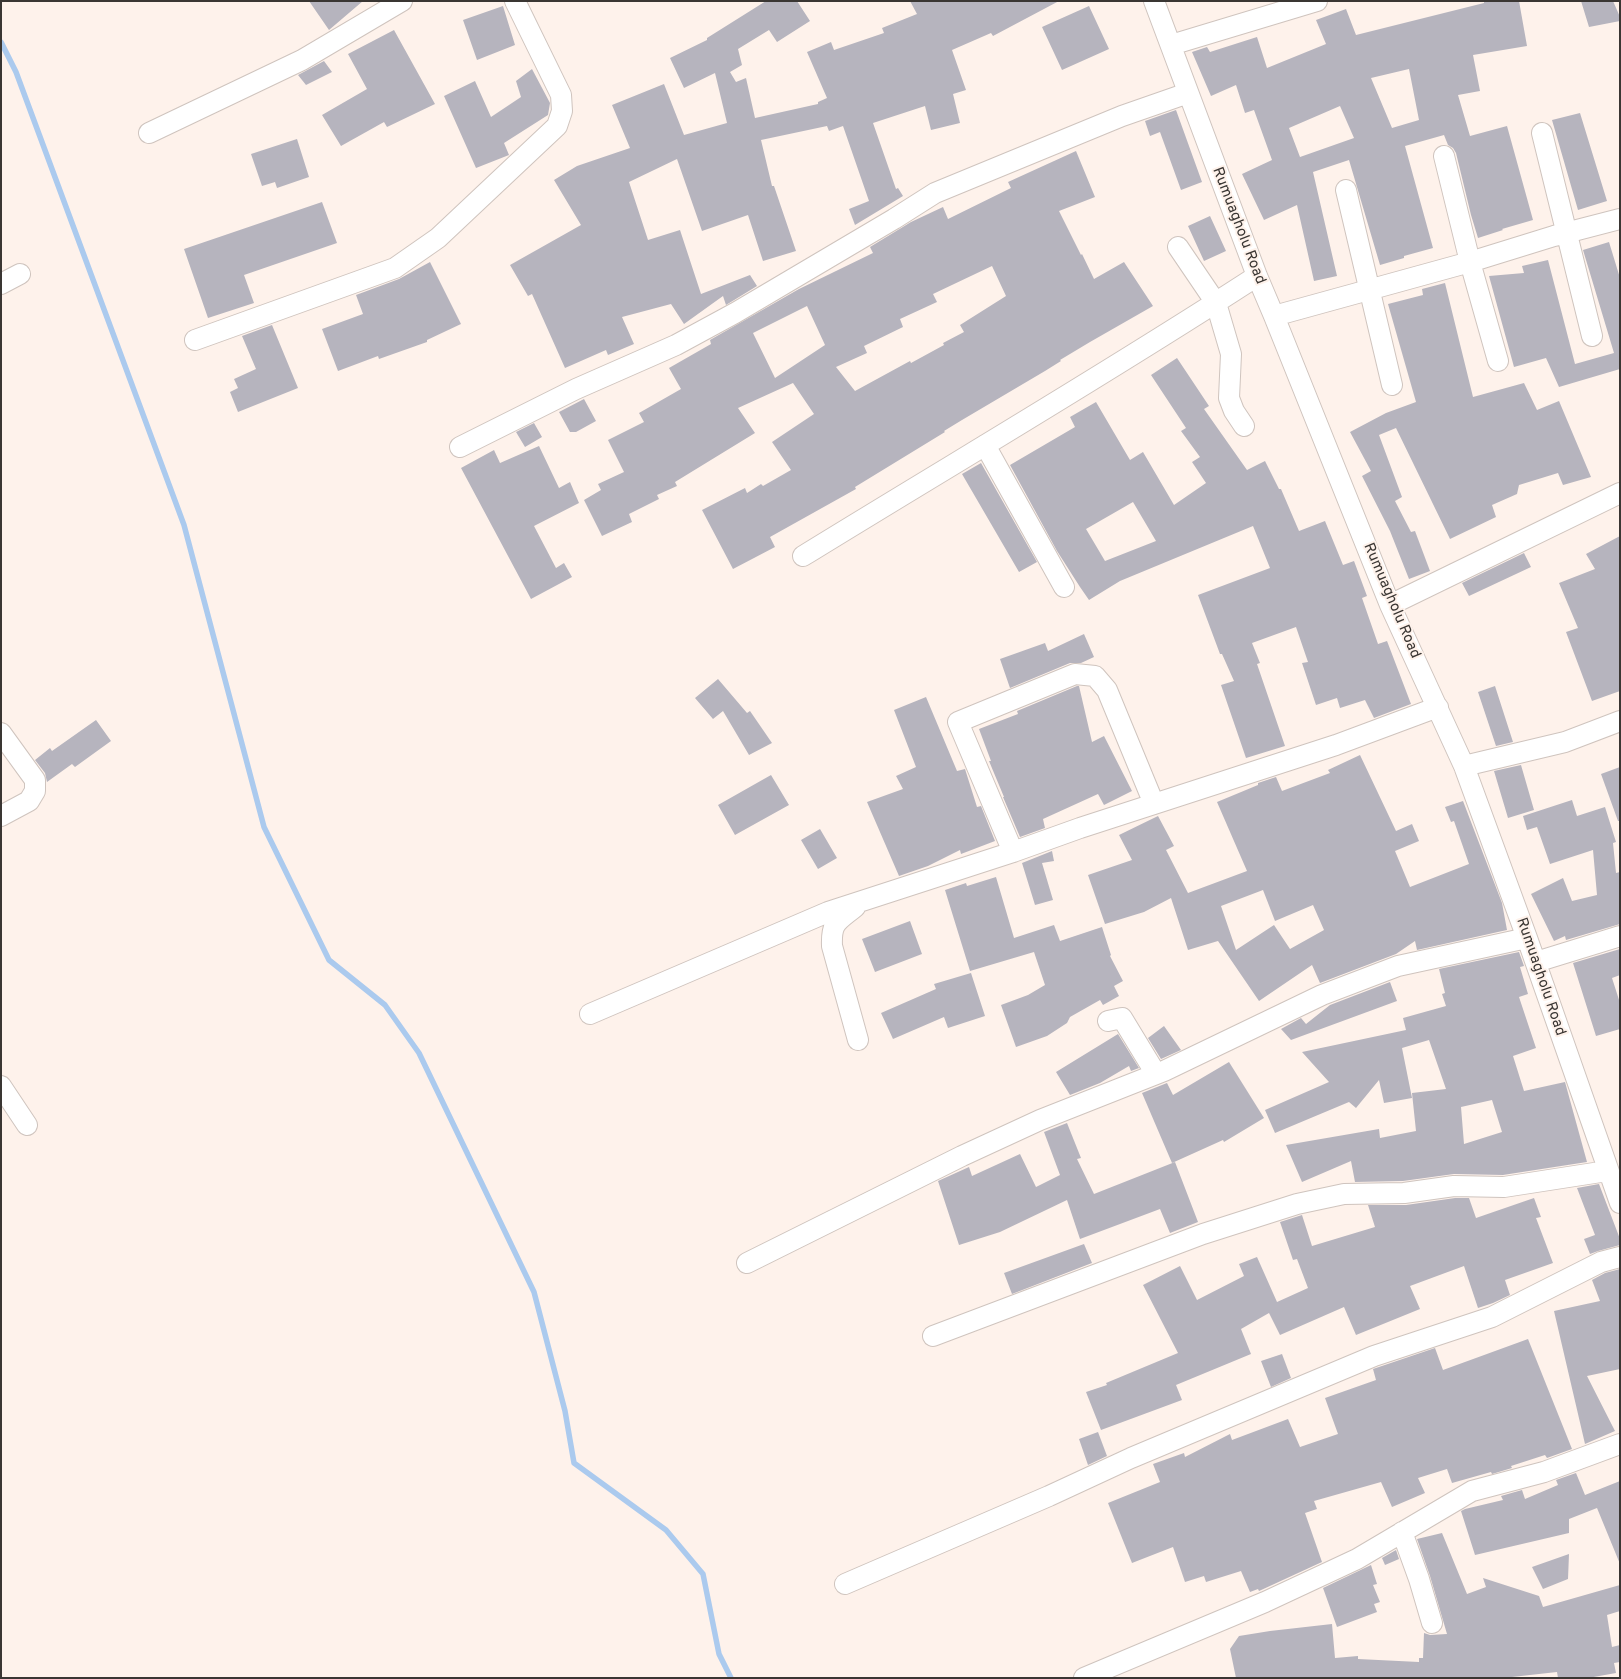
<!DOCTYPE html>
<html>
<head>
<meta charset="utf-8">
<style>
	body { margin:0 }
	#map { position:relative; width:1621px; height:1679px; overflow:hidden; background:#fef2eb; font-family:Overpass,sans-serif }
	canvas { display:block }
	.frame { position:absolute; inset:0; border:2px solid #3a3633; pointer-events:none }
</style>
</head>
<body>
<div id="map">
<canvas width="1621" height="1679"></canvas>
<div class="frame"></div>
</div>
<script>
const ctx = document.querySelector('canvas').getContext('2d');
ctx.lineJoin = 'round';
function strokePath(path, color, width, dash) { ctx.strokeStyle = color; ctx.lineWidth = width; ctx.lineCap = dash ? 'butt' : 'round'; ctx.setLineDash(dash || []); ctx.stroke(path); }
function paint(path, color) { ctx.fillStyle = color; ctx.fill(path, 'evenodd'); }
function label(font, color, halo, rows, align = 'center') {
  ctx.font = font + ' Overpass,sans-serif'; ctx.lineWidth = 4; ctx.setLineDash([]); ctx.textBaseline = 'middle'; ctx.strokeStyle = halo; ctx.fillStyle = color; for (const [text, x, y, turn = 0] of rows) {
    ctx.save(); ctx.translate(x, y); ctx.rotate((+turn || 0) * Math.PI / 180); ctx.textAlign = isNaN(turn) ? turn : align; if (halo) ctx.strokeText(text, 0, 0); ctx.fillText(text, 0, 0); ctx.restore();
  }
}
strokePath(new Path2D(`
	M1,42L16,72L184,525L264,827L329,960L385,1005L419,1053L534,1292L565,1411L574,1463L666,1530L703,1574L719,1654L731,1678`), '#abcaee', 5.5);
paint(new Path2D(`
	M309,1H363L329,30Z
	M766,1H797L810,21L777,42L769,30L738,49L742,65L730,72L736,82L746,78L755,118L818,104V102L827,98L807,52L831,42L834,50L884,33L882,28L917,14L910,1H1059L993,36L991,33L952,50L966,90L953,94L960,123L931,130L925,106L873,123L896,189L898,188L903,196L855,225L849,209L869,201L843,126L829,131L827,126L761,140L772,186H774L796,251L763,261L748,215L702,231L677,159L629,182L648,240L680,230L701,294L750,275L757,286L726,305L723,296L684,324L671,304L622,317L634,344L608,355L606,350L565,368L532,294L528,296L510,265L581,225L554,180L577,166L630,148L612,105L664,84L684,135L727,123L715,73L684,88L670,58L707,40V38Z
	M1484,1H1519L1527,46L1473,55L1480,91L1458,95L1470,136L1507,126L1533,220L1502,229L1503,230L1478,238L1471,215L1456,153L1453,148L1448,145L1444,135L1405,146L1433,248L1404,256V258L1380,265L1349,160L1313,172L1337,276L1314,281L1297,205L1264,220L1242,174L1272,160L1254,110L1245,113L1236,85L1211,96L1192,52L1207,47L1210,52L1257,37L1267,68L1326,44L1316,20L1346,9L1356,35L1484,3ZM1409,69L1419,120L1392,128L1371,78ZM1340,106L1354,138L1300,157L1289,128Z
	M1581,1H1613L1620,17V21L1589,27Z
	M503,6L515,45L477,60L463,20Z
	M1089,6L1109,49L1062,70L1042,27Z
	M394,30L435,104L387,127L384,122L341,146L322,115L367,89L348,54Z
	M324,61L332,72L306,85L298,75Z
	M532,69L550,103L548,115L504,143L509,155L476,168L444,96L475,81L491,117L521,97L516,81Z
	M1176,110L1202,182L1181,190L1160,132L1150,136L1145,121Z
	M1580,113L1607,201L1578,210L1552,120Z
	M297,139L309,177L277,188L275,182L262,186L251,154Z
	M1076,151L1095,197L1059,211L1081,255L1082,254L1094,279L1124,262L1153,306L1090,342L1060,360L1061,361L1045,371L962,420L944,431L945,432L855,487L856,489L770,537L775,547L733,569L702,510L745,488L747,493L761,484L763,486L791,470L772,442L814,414L793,383L738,408L755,433L675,482L677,486L657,495L659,499L629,514L632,522L602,536L584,500L601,490L598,484L624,472L608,440L644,422L639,413L681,389L669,368L711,344L710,340L799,289L873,253L870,247L911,222L943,207L948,219L1011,188L1008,182ZM992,266L1006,296L960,325L964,332L943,343L944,345L911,363L910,361L855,391L836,367L867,353L864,346L903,327L900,319L937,302L933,294ZM807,306L825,345L775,378L753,333Z
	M322,202L337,243L244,275L254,303L208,318L184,249Z
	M1210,216L1226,251L1204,261L1188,226Z
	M1609,242L1620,278V369L1559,387L1546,358L1514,367L1489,276L1524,273L1522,266L1548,260L1575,364L1614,353L1583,250Z
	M430,262L461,324L427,340V342L379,359L378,356L338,371L322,329L363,314L356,295L399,279Z
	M1445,283L1473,397L1524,383L1537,410L1559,401L1591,477L1563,485L1558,473L1519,485L1517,494L1492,505L1496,517L1450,539L1396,428L1379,435L1402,497L1395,501L1411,532L1415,531L1430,571L1409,579L1390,531L1362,476L1371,471L1350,432L1386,413L1416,402L1388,304L1423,295L1422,289Z
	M272,325L298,388L238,412L230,392L238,388L234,379L256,369L242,336Z
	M1177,358L1209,406L1204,409L1247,470L1265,461L1279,489H1281L1299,531L1325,521L1343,565L1354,561L1367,596L1362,598L1378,644L1387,641L1411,704L1374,718L1365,700L1340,708L1337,698L1316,705L1302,663L1308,662L1296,627L1252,643L1260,663L1257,664L1285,746L1246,758L1221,685L1234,681L1222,654H1220L1198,595L1270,568L1253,526L1120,581L1089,600L1080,587L1057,551L1010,465L1075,427L1070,417L1096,402L1130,460L1143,452L1174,505L1206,483L1192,462L1200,457L1181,431L1186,428L1151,375ZM1133,502L1156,541L1105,561L1086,529Z
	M584,399L596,421L576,432H570L559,412Z
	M534,423L542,437L525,447L516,432Z
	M539,446L559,488L570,482L579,503L534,526L556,568L564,563L572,577L531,599L461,468L494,450L500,463Z
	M981,463L1037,562L1019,572L962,474Z
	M1620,536V691L1592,701L1566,632L1578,628L1559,583L1595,569L1586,554Z
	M1524,553L1531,567L1469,596L1462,583Z
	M1084,634L1094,657L1081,663H1070L1010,688L1000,659L1045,643L1048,651Z
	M718,679L747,713L750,711L772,743L749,755L723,711L713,719L695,698Z
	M1077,686H1079L1092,742L1104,736L1132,791L1104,805L1098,794L1043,819L1045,828L1020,837L1003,797H1004L989,761H991L979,729L1018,714L1017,711Z
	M1495,686L1513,742L1496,746L1478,692Z
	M926,697L957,771L965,769L977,807L981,806L995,841L961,854L960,850L928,866L899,876L867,802L903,789L896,776L916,767L894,710Z
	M96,720L111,741L75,767L72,764L47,782L45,773L35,760L50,748L52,751Z
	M1360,755L1396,831L1412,824L1419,841L1395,851L1410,887L1469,864L1454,821L1451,822L1445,807L1463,801L1502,903L1507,930L1417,950L1415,941L1396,954L1320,983L1312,965L1259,1001L1218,941L1188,950L1171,898L1144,912L1105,924L1088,875L1132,860L1119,835L1158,816L1174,846L1166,850L1188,893L1247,871L1217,802L1258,785V783L1276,777L1282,791L1330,773L1328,770ZM1263,890L1275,921L1313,905L1324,930L1290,949L1274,925L1236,950L1221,906Z
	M1521,765L1534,810L1508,818L1494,771Z
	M1620,767V821H1618L1601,774Z
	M771,775L789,805L735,835L718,805Z
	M1572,800L1577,816L1605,807L1616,842L1613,843L1616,873L1620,872V924L1566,940L1565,936L1554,941L1531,894L1563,878L1572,901L1597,895L1593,850L1550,864L1537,827L1527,830L1523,816Z
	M820,829L837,858L818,869L801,840Z
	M1052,851L1054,861L1042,863L1053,900L1035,905L1022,863Z
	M996,877L1014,938L1054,925L1060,941L1102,927L1111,955L1110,956L1123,981L1114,986L1119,996L1103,1005L1100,1000L1070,1017L1067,1023L1047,1036L1016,1047L1001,1005L1028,995L1045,985L1034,952L970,971L945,890L966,883L967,886Z
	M910,921L922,954L875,972L862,939Z
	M1620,949V975L1612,978L1620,1003V1029L1596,1036L1573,963Z
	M1519,952L1524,966L1520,967L1528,994L1519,997L1536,1048L1513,1056L1524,1091L1565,1082L1587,1162L1503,1175L1454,1174L1403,1181L1355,1182L1351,1161L1302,1182L1286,1145L1379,1129L1380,1138L1416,1131L1412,1093L1446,1089L1429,1040L1402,1048L1412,1098L1384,1103L1379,1080L1356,1108L1349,1102L1275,1133L1265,1110L1329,1082L1302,1052L1406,1030L1403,1018L1446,1006L1442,994L1445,993L1439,969ZM1492,1100L1502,1132L1464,1144L1461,1107Z
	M971,973L985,1016L948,1028L944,1017L893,1039L881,1013L936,989L934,984Z
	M1390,982L1397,1001L1291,1040L1281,1029L1301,1018L1306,1024L1330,1005Z
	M1164,1026L1181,1050L1161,1059L1148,1038Z
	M1118,1034L1139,1068L1131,1071L1129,1066L1100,1083L1070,1095L1056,1072Z
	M1229,1062L1264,1118L1224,1142L1223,1140L1172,1163L1142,1093L1167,1083L1173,1095Z
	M1067,1123L1081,1158L1077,1159L1094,1194L1175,1162L1198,1222L1170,1233L1160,1209L1080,1239L1067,1200L1000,1232L959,1245L938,1181L969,1167L972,1176L1020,1154L1036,1187L1060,1175L1044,1132Z
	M1599,1184L1620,1239V1245L1598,1251L1590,1254L1584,1239L1595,1235L1577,1188Z
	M1455,1198H1469L1476,1218L1534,1198L1541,1217L1536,1218L1553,1263L1505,1280L1510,1295L1493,1303L1478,1308L1464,1266L1410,1286L1420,1309L1356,1335L1344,1307L1280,1335L1269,1313L1241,1329L1251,1354L1176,1385L1182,1400L1101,1430L1086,1392L1107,1385L1106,1383L1178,1353L1143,1285L1180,1266L1197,1300L1244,1276L1239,1264L1257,1257L1277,1302L1308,1288L1297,1259L1293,1260L1280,1222L1302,1215L1312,1246L1375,1227L1368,1205H1406Z
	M1084,1244L1092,1263L1012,1294L1004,1273Z
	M1620,1269V1369L1587,1376L1615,1431L1585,1444L1554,1311L1600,1301L1592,1280L1605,1273Z
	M1528,1339L1572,1449L1547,1458L1545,1455L1511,1466L1512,1468L1492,1474L1491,1472L1452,1483L1447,1469L1418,1478L1425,1493L1392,1507L1381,1482L1314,1501L1317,1509L1305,1513L1322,1562L1259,1591L1258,1589L1250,1592L1241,1571L1206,1582L1204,1576L1185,1582L1173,1547L1132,1563L1108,1503L1160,1482L1153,1464L1184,1453L1185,1457L1230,1434L1232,1440L1288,1419L1300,1447L1338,1434L1325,1398L1376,1380L1373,1369L1435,1348L1443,1370Z
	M1282,1354L1291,1378L1271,1387L1261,1361Z
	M1098,1432L1107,1456L1088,1465L1079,1439Z
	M1576,1473L1585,1495L1620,1481V1564L1597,1508L1569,1519V1533L1475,1555L1461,1511L1465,1509L1503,1500L1501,1496L1522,1490L1525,1499L1558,1485L1556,1480Z
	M1442,1533L1467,1594L1486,1587L1483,1578L1539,1596L1543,1607L1620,1585V1611L1607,1615L1612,1647L1620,1645V1662L1614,1663L1616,1673L1588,1678H1558L1557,1672L1503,1678H1236L1230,1649L1239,1636L1270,1631L1332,1624L1335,1658L1358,1656V1659L1419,1662V1658H1423L1424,1633L1430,1635L1447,1634L1430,1576L1417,1539Z
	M1396,1550L1399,1559L1385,1565L1382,1558Z
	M1569,1554L1568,1579L1543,1589L1532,1567Z
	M1371,1565L1377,1584L1373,1585L1380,1602L1374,1604L1377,1612L1337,1627L1323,1588Z`), '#b6b4be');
const minor = new Path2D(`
	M1154,1L1257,276L1274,316L1390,605L1464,766L1527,938L1620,1203
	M1171,45L1317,1
	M149,133L302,60L402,1
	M1542,133L1592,336
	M1444,156L1470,262L1498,361
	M1346,190L1392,385
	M1178,247L1216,303L1231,354L1229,398L1234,411L1244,426
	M1,284L20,274
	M1274,316L1470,262L1554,236L1620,219
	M195,340L395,268L438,238L557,126L562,111L561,95L515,1
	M985,445L1064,587
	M460,447L576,389L676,345L735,313L894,219L935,193L1122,116L1188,93
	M803,556C954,463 1108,373 1257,276
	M1390,605L1620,493
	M1,733L35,780V791L29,801L1,816
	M1464,766L1565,742L1620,721
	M1013,852L958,722L1075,674L1095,676L1107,690L1154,804
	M855,907C837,922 831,922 832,946L858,1040
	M1536,962L1620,936
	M590,1014L828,912L1013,852L1080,828L1336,745L1438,707
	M1108,1021L1122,1018L1156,1074
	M1,1086L27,1125
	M747,1263L962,1156L1040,1120L1164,1071L1322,995L1398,966L1527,938
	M933,1336L1203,1234L1297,1204L1344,1194L1404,1193L1454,1186L1504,1187L1607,1171
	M1402,1532L1419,1579L1432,1623
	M845,1584L1049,1496L1131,1458L1374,1356L1492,1317L1601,1262L1620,1257
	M1084,1678L1265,1602L1357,1559L1472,1491L1544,1472L1620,1444`);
strokePath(minor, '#cfc4be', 22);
strokePath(minor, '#fff', 20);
label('15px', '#3a3633', '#fef2eb', [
	["Rumuagholu Road",1238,226,69],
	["Rumuagholu Road",1391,601,67],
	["Rumuagholu Road",1540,977,71]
]);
</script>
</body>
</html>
